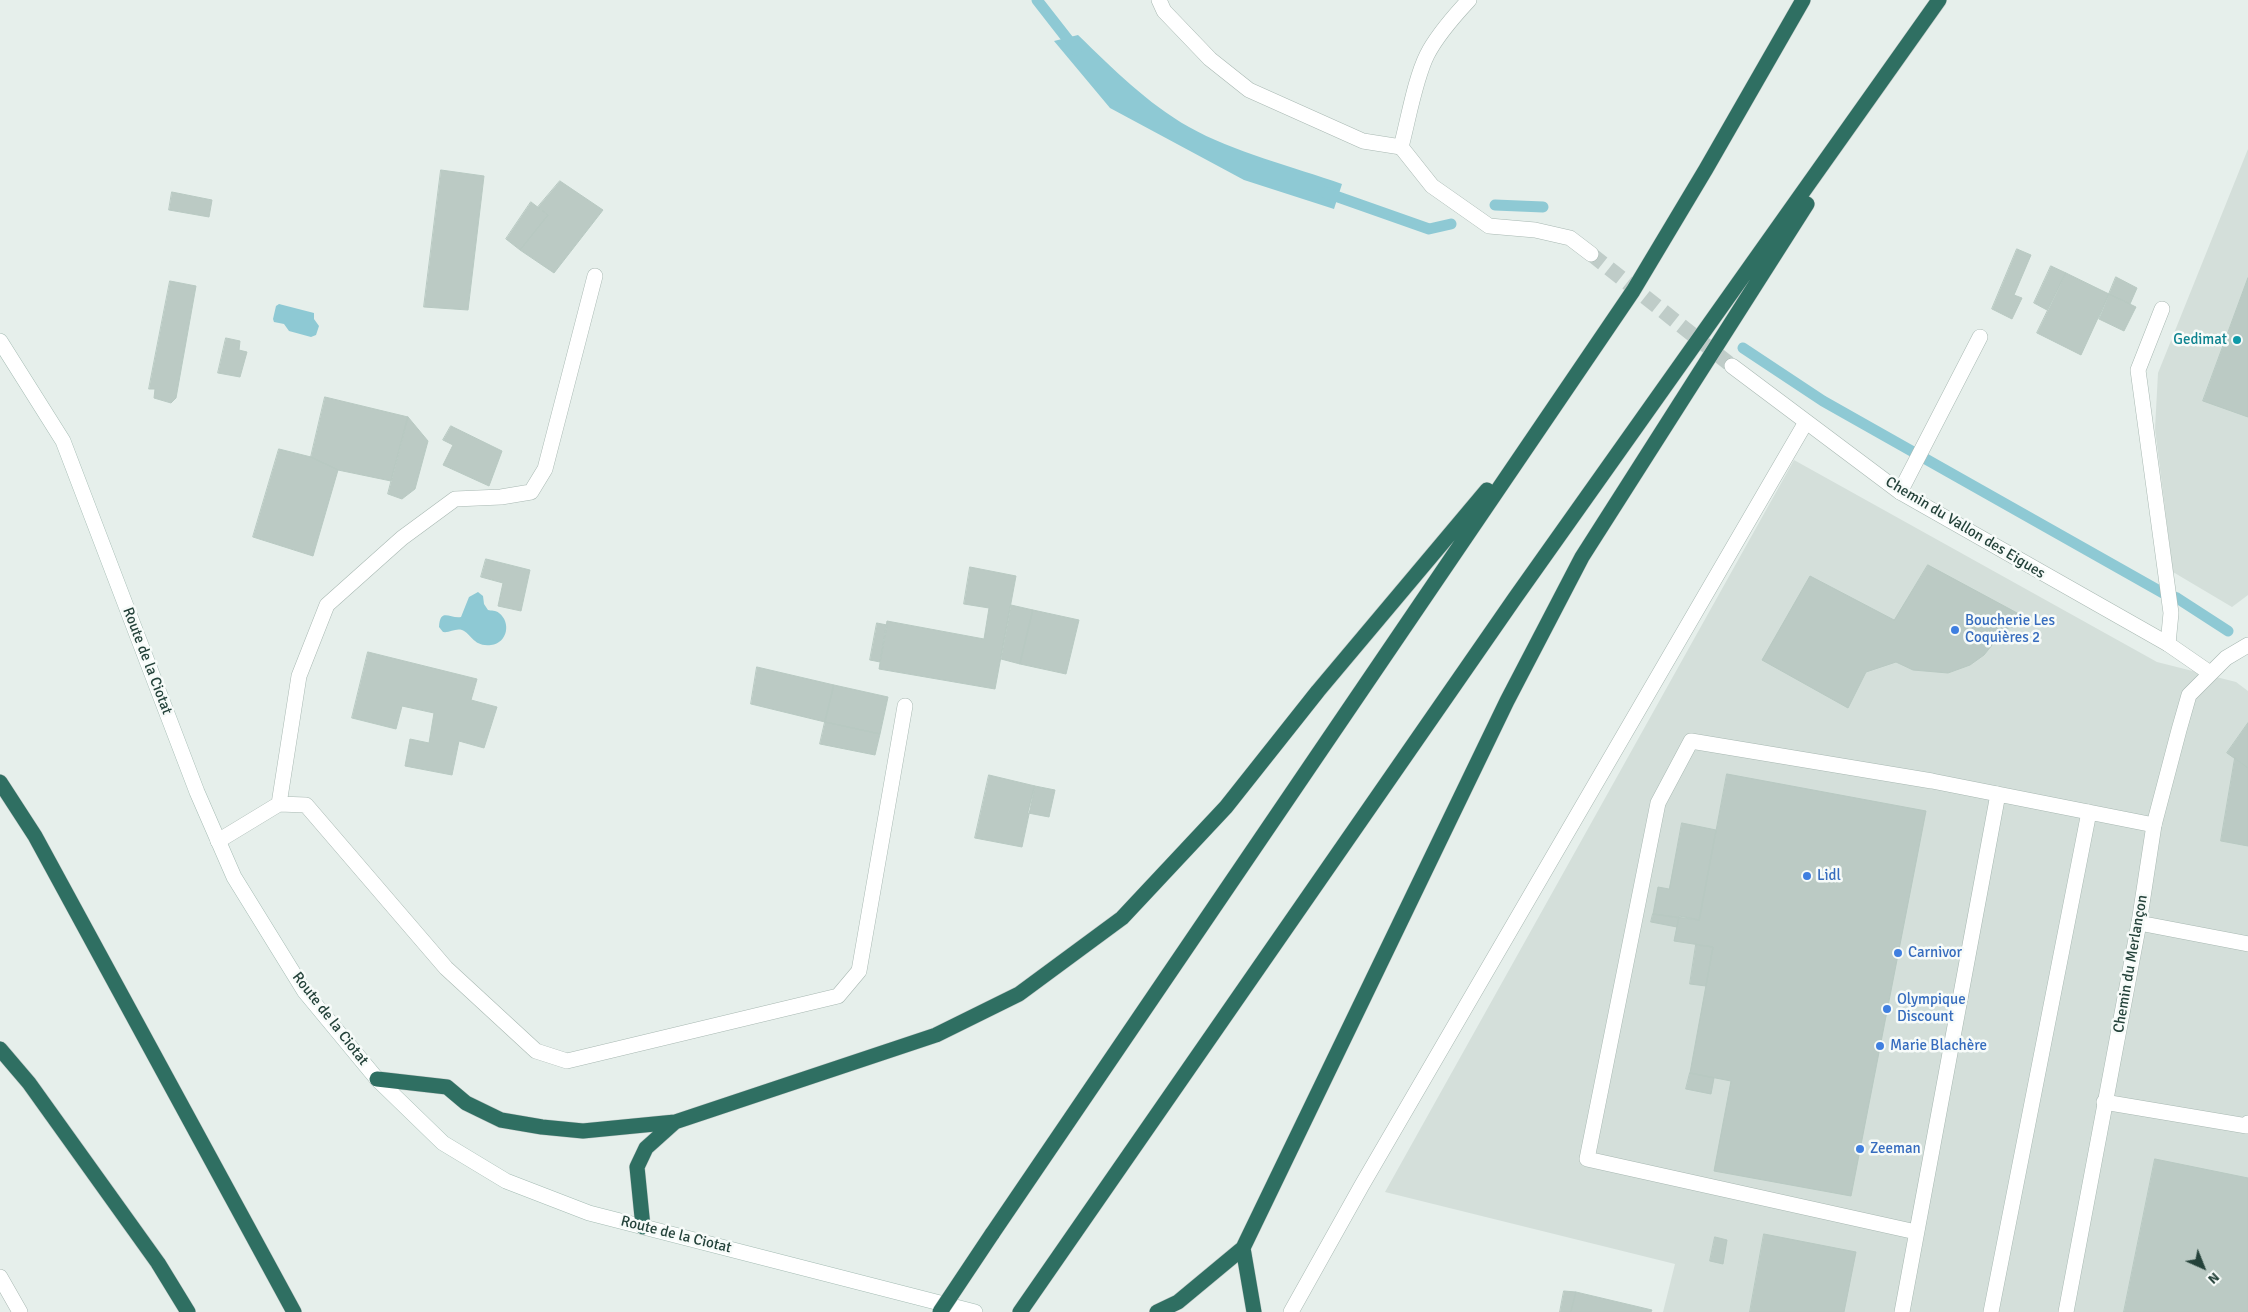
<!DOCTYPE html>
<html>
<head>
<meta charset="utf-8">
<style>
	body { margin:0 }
	#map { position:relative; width:2248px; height:1312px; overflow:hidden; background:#e6efeb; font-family:Signika,sans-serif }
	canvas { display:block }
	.north { position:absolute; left:2178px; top:1242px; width:50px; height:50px; -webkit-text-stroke:4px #f7fbf9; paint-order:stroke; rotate:136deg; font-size:14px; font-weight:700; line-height:20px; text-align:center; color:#24423a }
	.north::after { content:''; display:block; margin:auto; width:18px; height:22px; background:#24423a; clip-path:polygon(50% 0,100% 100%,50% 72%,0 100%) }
</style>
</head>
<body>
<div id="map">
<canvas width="2248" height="1312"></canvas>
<div class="north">N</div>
</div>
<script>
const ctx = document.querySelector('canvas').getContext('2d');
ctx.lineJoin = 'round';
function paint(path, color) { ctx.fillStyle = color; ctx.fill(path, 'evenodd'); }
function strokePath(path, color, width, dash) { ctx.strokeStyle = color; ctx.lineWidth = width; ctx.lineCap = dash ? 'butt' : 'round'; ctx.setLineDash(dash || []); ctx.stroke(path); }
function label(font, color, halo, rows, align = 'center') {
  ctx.font = font + ' Signika,sans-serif'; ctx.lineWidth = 5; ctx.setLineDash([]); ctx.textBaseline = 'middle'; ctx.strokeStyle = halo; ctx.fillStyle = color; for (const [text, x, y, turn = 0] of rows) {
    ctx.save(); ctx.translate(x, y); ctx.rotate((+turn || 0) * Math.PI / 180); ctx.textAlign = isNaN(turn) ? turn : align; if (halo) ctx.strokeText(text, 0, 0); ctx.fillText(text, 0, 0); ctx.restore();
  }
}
paint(new Path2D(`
	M2248,149V595L2232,607L2173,572L2155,429L2158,373Z
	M1794,460L2157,662L2236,682L2248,691V1312H1663L1675,1264L1385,1192Z`), '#d4dfda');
paint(new Path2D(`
	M1078,35C1113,69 1147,103 1189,127C1233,152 1294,167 1342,184L1334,209L1244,180L1110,108L1054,41Z
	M279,304L314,313V319L319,326L316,335L311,337L289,331L284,324L274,322L273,319L276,306Z
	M478,592L483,596L484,604L488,610C491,611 496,610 499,613C511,622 508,643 491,645C473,647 472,634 462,630C455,628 450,633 443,632L439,627C440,607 450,619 461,617L469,597Z`), '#8ec9d4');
strokePath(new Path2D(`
	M1037,0L1076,50
	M1324,192L1429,229L1451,224
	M1495,205L1543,207
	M1743,348L1823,401L2163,593L2177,598L2228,631`), '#8ec9d4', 11);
const building = new Path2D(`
	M441,170L484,176L468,310L424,307Z
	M560,181L603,210L554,273L520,250L548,215L538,207Z
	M172,192L212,200L209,217L169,210Z
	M531,202L548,215L520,250L506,239Z
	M2017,249L2031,255L2014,295L2022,298L2012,319L1992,309Z
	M2051,266L2066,273L2047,310L2034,303Z
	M2066,273L2109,294L2081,355L2037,333Z
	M2116,277L2137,288L2130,304L2109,294Z
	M2248,278V417L2203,401Z
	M170,281L196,286L176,398L171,403L154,398L155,389H149Z
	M2109,294L2136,307L2124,331L2099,319Z
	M226,338L240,341L239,350L247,352L240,377L218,373Z
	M325,397L408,417L391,481L338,470L311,457Z
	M408,417L428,441L415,489L402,499L388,494Z
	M451,426L502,451L489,486L443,465L453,445L443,440Z
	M279,449L311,457L338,470L313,556L253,537Z
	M486,559L530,570L521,611L498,606L503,583L481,577Z
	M1928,565L2032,621L2005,629L1984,655L1970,665L1948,673L1913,670L1896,662L1866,672L1848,708L1762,660L1810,576L1894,620Z
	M970,567L1016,576L995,689L879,669L887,621L984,639L989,608L964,604Z
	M1011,605L1033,610L1020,664L1001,659Z
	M1033,610L1079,620L1066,674L1020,664Z
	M877,623L887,625L880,662L870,660Z
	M368,652L477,679L471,700L497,707L484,748L459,741L452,775L405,766L410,739L429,743L434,713L402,706L396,729L352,718Z
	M757,667L834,685L825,722L751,704Z
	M834,685L888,697L880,734L825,722Z
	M825,722L880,734L875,755L820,744Z
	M2248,723V768L2227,753Z
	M2235,758L2248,768V846L2221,841Z
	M1727,774L1926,811L1851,1196L1714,1171L1731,1081L1690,1073L1713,947L1674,941L1679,916L1699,920Z
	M989,775L1035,786L1022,847L975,838Z
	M1035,786L1055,790L1049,817L1028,813Z
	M1682,823L1716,830L1699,920L1653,914L1658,887L1669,889Z
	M1653,914L1679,918L1677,927L1651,922Z
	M1696,945L1713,947L1706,986L1690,984Z
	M1690,1073L1714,1078L1711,1094L1686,1089Z
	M2155,1159L2248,1178V1312H2124Z
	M1764,1234L1856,1252L1844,1312H1750Z
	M1715,1237L1727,1240L1723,1264L1710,1261Z
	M1564,1291L1576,1292L1571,1312H1560Z
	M1576,1292L1652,1310L1651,1312H1571Z`);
paint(building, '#bbcac4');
strokePath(building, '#b8c9c2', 1);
strokePath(new Path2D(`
	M1591,254L1732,366`), '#bfccc8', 15, [15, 8]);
const lane = new Path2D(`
	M1159,0L1164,11L1210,59L1249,90L1363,141L1401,147
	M2162,309L2138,370L2171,613L2168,644
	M1900,492L1980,337
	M279,804L299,676L327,605L402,538L455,499L501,497L531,492L545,469L595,276
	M218,841L279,804L306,805L446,968L536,1051L567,1061L838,996L859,971L905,706
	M2139,923L2248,944
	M2104,1102L2247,1126L2248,1123
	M1916,1232L1587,1159L1658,803L1691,741L1932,781L2154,825
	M1291,1312L1362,1185L1806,422
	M1902,1312L1998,794
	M1991,1312L2089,812`);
const street = new Path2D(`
	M1469,0C1456,14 1436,37 1427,55C1415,79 1408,121 1401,147L1432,186L1489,226L1535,230L1570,238L1591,254
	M1732,366L1900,492L2168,644L2210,673
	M0,1277L20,1312
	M2066,1312L2139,923L2154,825L2179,730L2189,695L2226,658L2248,645`);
const secondary = new Path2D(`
	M0,341L63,441L197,792L234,877L305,992L377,1079L443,1143L506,1181L589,1213L975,1312`);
const highway = new Path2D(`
	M0,782L35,836L294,1312
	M0,1049L29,1083L158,1263L188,1312
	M377,1079L447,1087L466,1103L501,1120L542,1127L583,1131L675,1122L936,1035L1019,994L1122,918L1226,807L1318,691L1487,490
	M643,1227L637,1167L646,1148L675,1122
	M992,1234L1633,291L1706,169L1803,0
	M1243,1248L1254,1312
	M1020,1312L1515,598L1939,0
	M1157,1312L1178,1302L1243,1248L1507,701L1582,557L1807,204`);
strokePath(lane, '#a8b8b2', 16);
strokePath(street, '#a8b8b2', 16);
strokePath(secondary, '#a4bbb3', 16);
strokePath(highway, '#c2cac8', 16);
strokePath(lane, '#fff', 15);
strokePath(street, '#fff', 15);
strokePath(secondary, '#fff', 15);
strokePath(highway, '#2f6f62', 15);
const highwayBridge = new Path2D(`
	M940,1312L992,1234`);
strokePath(highwayBridge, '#c2cac8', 16, []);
strokePath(highwayBridge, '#2f6f62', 15);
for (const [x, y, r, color] of [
	[2237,340,5,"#0f9aa8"],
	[1955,630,5,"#3f7fe0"],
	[1807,876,5,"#3f7fe0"],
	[1898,953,5,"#3f7fe0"],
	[1887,1009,5,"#3f7fe0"],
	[1880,1046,5,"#3f7fe0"],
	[1860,1149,5,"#3f7fe0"]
]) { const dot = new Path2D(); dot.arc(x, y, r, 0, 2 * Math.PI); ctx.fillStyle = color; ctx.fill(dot); strokePath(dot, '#f7fbf9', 2); }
label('15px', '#0d838f', '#f7fbf9', [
	["Gedimat",2227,340]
], 'right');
label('15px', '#24423a', '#f7fbf9', [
	["Chemin du Vallon des Eigues",1965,528,31],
	["Route de la Ciotat",147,661,69],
	["Chemin du Merlançon",2131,964,-80],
	["Route de la Ciotat",330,1019,52],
	["Route de la Ciotat",676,1235,14]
]);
label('15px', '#366cbe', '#f7fbf9', [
	["Boucherie Les",1965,621],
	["Coquières 2",1965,638],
	["Lidl",1817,876],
	["Carnivor",1908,953],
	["Olympique",1897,1000],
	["Discount",1897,1017],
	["Marie Blachère",1890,1046],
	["Zeeman",1870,1149]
], 'left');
</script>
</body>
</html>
